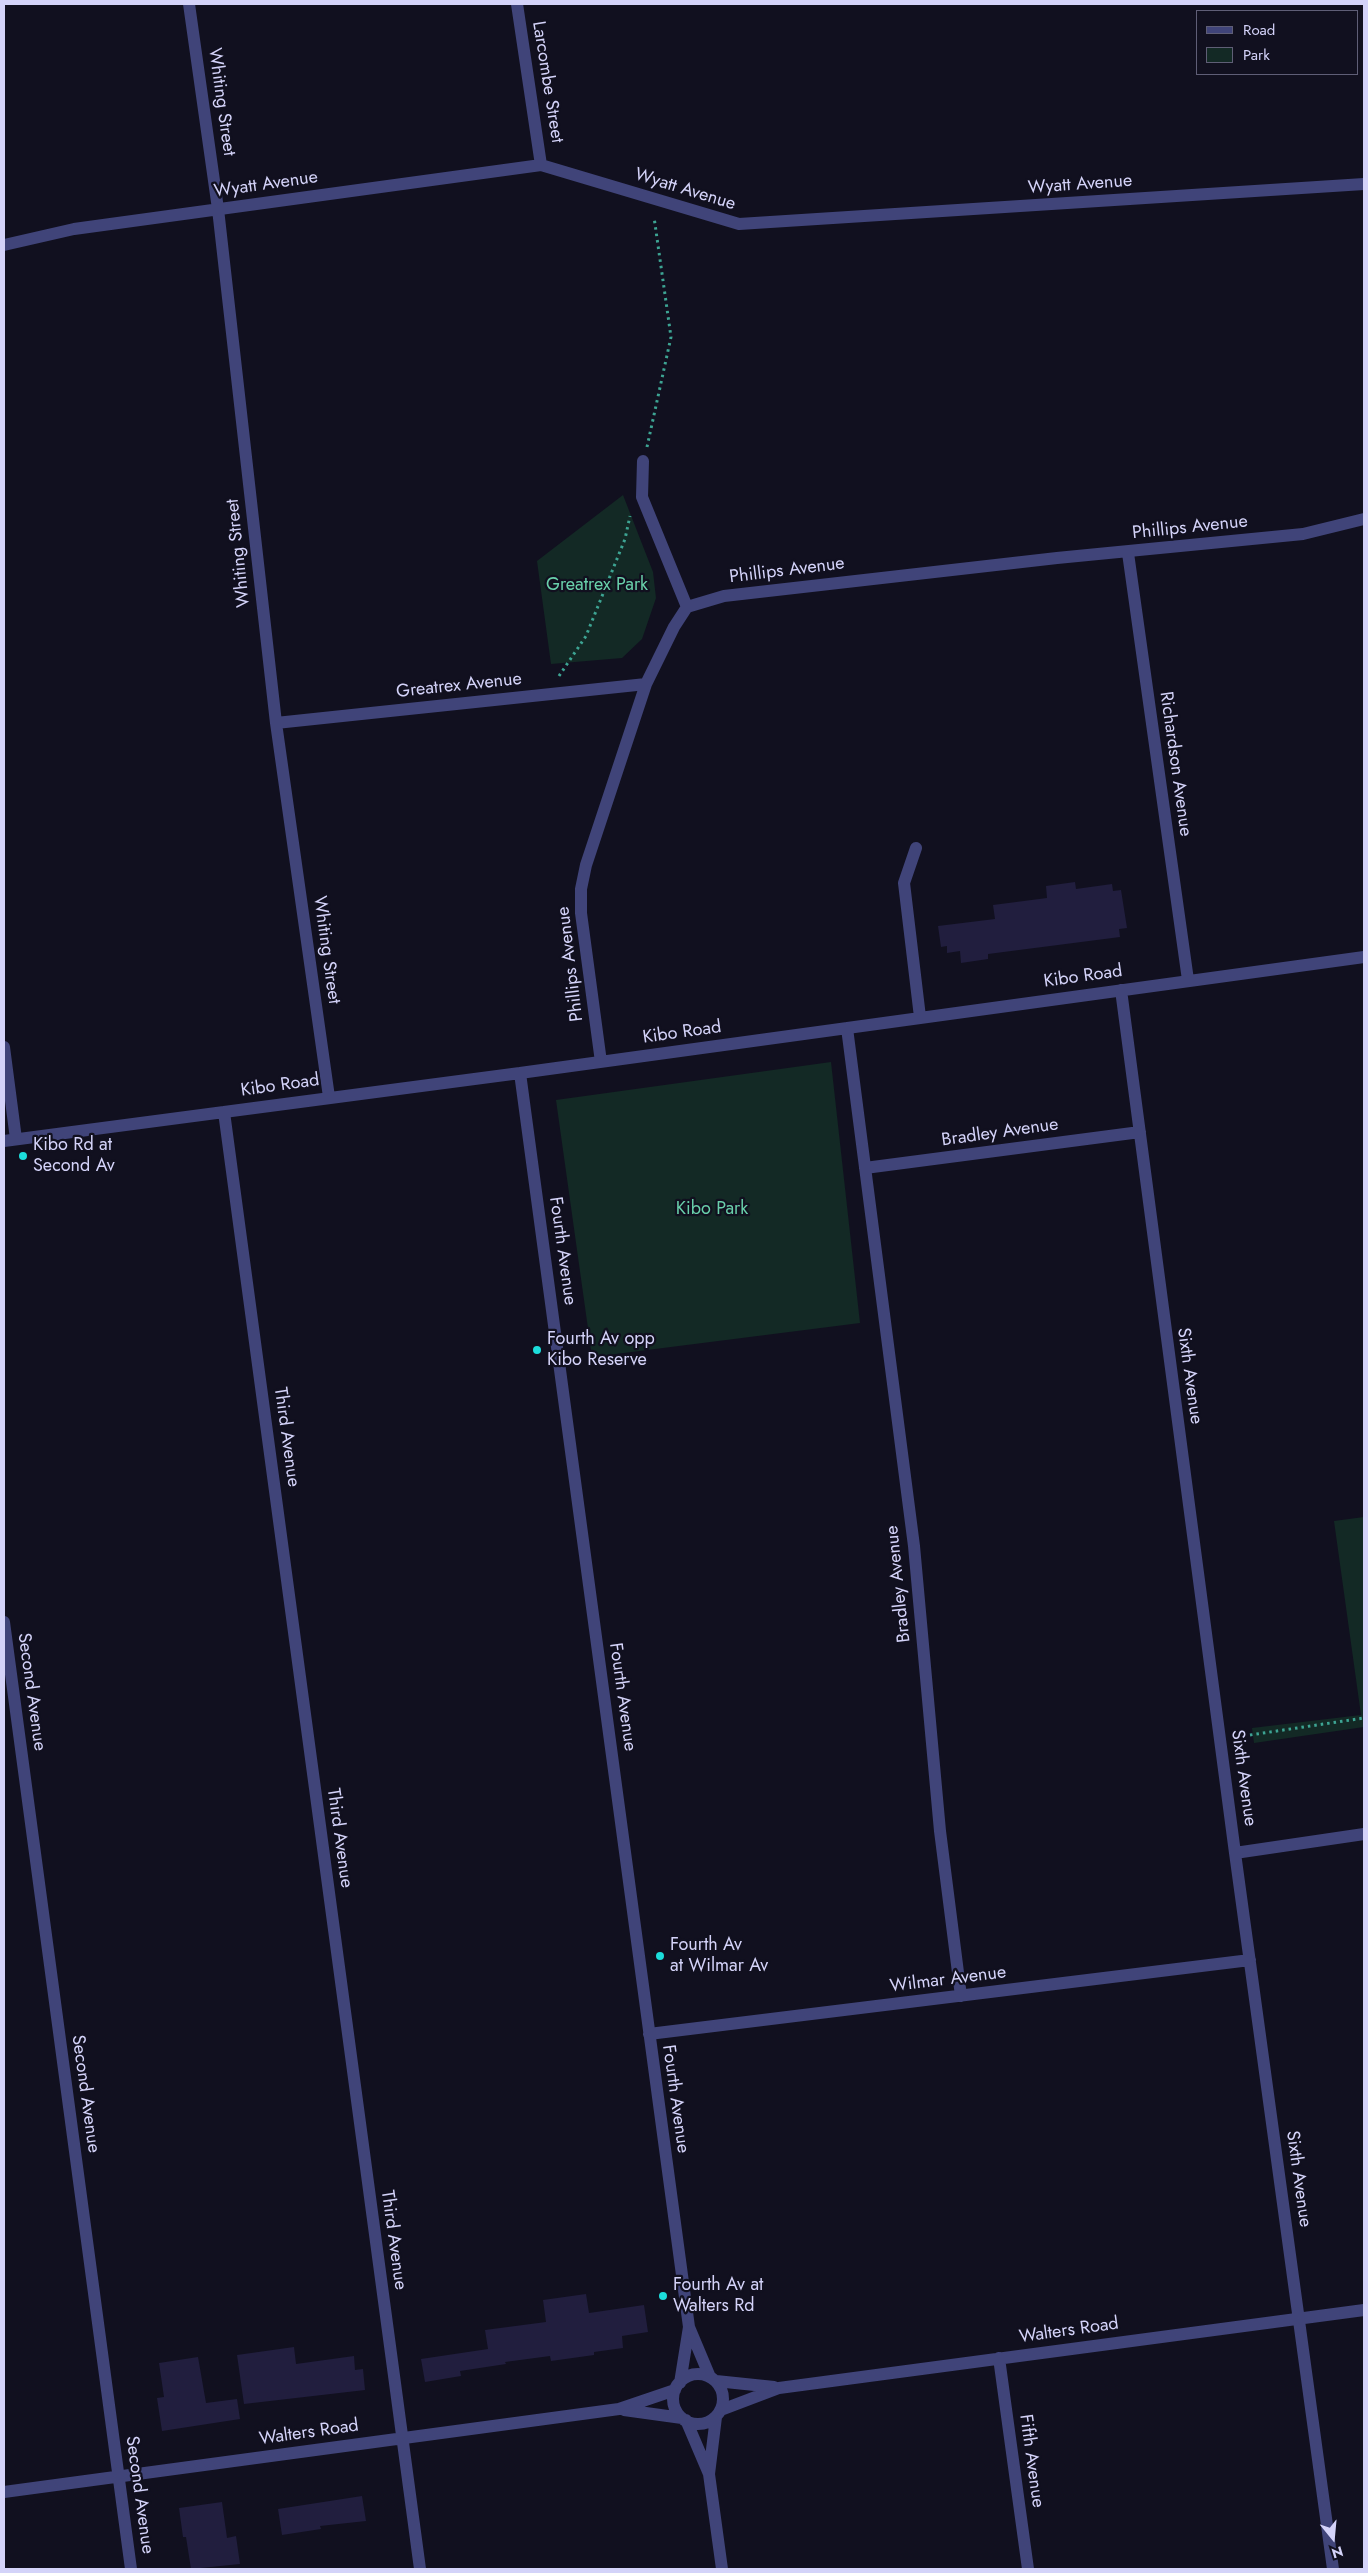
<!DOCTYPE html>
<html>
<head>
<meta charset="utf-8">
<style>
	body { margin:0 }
	#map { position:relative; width:1368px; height:2573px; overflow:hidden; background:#11101f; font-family:Jost,sans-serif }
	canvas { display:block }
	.frame { position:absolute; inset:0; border:5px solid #d4d3f9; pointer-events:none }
	.legend { position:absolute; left:1196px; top:10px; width:162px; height:65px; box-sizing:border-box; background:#11101f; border:1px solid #5f5e76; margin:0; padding:6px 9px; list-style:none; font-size:15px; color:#d4d3f9 }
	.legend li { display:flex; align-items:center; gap:10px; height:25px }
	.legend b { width:25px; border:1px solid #5f5e76 }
	.north { position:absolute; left:1308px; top:2513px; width:50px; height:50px; -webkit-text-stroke:4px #11101f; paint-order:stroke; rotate:163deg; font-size:14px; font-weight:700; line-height:20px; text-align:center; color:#d4d3f9 }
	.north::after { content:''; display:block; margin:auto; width:18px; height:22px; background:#d4d3f9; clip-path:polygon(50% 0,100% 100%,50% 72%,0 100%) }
</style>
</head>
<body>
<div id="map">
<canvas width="1368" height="2573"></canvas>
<div class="frame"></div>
<ul class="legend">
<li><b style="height:6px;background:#404479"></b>Road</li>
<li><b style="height:14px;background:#132925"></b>Park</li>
</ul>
<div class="north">N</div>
</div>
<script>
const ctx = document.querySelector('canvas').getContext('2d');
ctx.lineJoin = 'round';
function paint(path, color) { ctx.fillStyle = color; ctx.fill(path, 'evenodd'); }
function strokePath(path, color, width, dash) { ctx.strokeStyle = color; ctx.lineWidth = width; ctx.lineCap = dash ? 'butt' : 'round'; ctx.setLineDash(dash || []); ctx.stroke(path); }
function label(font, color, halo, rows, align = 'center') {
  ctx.font = font + ' Jost,sans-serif'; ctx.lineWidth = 4.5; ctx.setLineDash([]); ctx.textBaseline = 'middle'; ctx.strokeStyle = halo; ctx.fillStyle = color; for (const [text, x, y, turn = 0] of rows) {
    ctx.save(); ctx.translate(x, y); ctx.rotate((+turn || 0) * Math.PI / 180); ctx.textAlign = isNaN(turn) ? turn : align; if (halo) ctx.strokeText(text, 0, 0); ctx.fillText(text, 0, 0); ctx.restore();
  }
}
paint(new Path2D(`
	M623,495L653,572L656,598L642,639L622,658L551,664L537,561Z
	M831,1062L860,1323L592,1357L556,1100Z
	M1364,1517V1727L1254,1743L1252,1728L1361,1715L1334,1521Z`), '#132925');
paint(new Path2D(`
	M1075,882L1076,889L1112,884L1113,891L1121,890L1127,928L1119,929L1120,937L988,954V959L961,963L960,951L947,953V946L941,947L938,926L995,919L993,905L1047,898L1046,886Z
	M586,2294L589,2313L644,2305L648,2332L622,2336L623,2348L594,2352V2355L551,2361L550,2356L505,2362L506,2364L460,2371L461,2376L425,2382L421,2359L488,2349L485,2330L546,2322L543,2300Z
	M294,2347L296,2364L354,2356L355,2370L363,2369L365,2390L244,2404L237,2355Z
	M198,2357L206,2403L237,2399L240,2419L162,2431L157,2398L164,2397L159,2363Z
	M362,2496L366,2521L320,2526L321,2529L282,2535L278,2509Z
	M222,2502L227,2538L236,2536L240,2564L191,2569L186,2537H183L179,2508Z`), '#211e3e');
strokePath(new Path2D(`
	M647,447L671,337L654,217
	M559,676L586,636L625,539L630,516
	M1250,1735L1364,1718`), '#3da493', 3, [2.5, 4]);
strokePath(new Path2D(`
	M189,4L218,209L276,723L329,1097
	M517,4L541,165
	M4,245L74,229L541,165L739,224L1364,184
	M643,461L642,497L687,607
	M1128,553L1188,980
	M276,723L646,684
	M916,848L904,883L920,1017
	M1121,990L1235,1853L1333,2569
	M847,1028L914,1546L940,1831L961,1996
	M4,1047L16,1139
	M601,1062L581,913V889L586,865L646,684L674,627L687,607L724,596L1057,558L1303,534L1364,519
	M520,1073L689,2327L710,2377
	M224,1112L420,2569
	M4,1141L520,1073L1364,957
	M865,1168L1140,1132
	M4,1622L131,2569
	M1235,1853L1364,1834
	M649,2034L1250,1960
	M999,2358L1028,2569
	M673 2399a25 25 0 1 1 50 0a25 25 0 1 1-50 0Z
	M716,2381L774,2387
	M680,2383L689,2327
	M624,2410L682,2418
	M721,2410L779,2388L1364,2310
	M686,2420L709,2474L722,2569
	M709,2474L716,2417
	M4,2492L619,2409L675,2390`), '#404479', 12);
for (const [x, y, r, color] of [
	[23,1156,5,"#1cdddb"],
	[537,1350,5,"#1cdddb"],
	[660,1956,5,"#1cdddb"],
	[663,2296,5,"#1cdddb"]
]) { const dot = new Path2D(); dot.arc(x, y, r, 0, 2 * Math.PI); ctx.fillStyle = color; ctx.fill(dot); strokePath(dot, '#11101f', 2); }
label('18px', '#d4d3f9', '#11101f', [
	["Larcombe Street",547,82,81],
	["Whiting Street",221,102,82],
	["Wyatt Avenue",266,185,-8],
	["Wyatt Avenue",1080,185,-4],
	["Wyatt Avenue",685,190,17],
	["Phillips Avenue",1190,528,-6],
	["Whiting Street",239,553,-96],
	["Phillips Avenue",787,571,-7],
	["Greatrex Avenue",459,686,-6],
	["Richardson Avenue",1175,764,82],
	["Whiting Street",326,950,82],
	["Phillips Avenue",571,964,-97],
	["Kibo Road",1083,977,-8],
	["Kibo Road",682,1033,-8],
	["Kibo Road",280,1086,-8],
	["Bradley Avenue",1000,1133,-8],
	["Fourth Avenue",562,1251,82],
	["Sixth Avenue",1189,1376,82],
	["Third Avenue",286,1437,82],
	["Bradley Avenue",899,1584,-96],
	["Second Avenue",31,1692,82],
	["Fourth Avenue",622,1697,82],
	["Sixth Avenue",1243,1778,82],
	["Third Avenue",339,1838,82],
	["Wilmar Avenue",948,1980,-7],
	["Second Avenue",85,2094,82],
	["Fourth Avenue",675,2099,82],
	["Sixth Avenue",1298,2179,82],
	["Third Avenue",393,2240,82],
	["Walters Road",1069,2331,-8],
	["Walters Road",309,2433,-8],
	["Fifth Avenue",1031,2461,82],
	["Second Avenue",139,2495,82]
]);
label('18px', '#69d0ab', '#11101f', [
	["Greatrex Park",597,586],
	["Kibo Park",712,1210]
]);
label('18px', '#d4d3f9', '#11101f', [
	["Kibo Rd at",33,1146],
	["Second Av",33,1167],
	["Fourth Av opp",547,1340],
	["Kibo Reserve",547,1361],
	["Fourth Av",670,1946],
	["at Wilmar Av",670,1967],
	["Fourth Av at",673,2286],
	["Walters Rd",673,2307]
], 'left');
</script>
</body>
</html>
